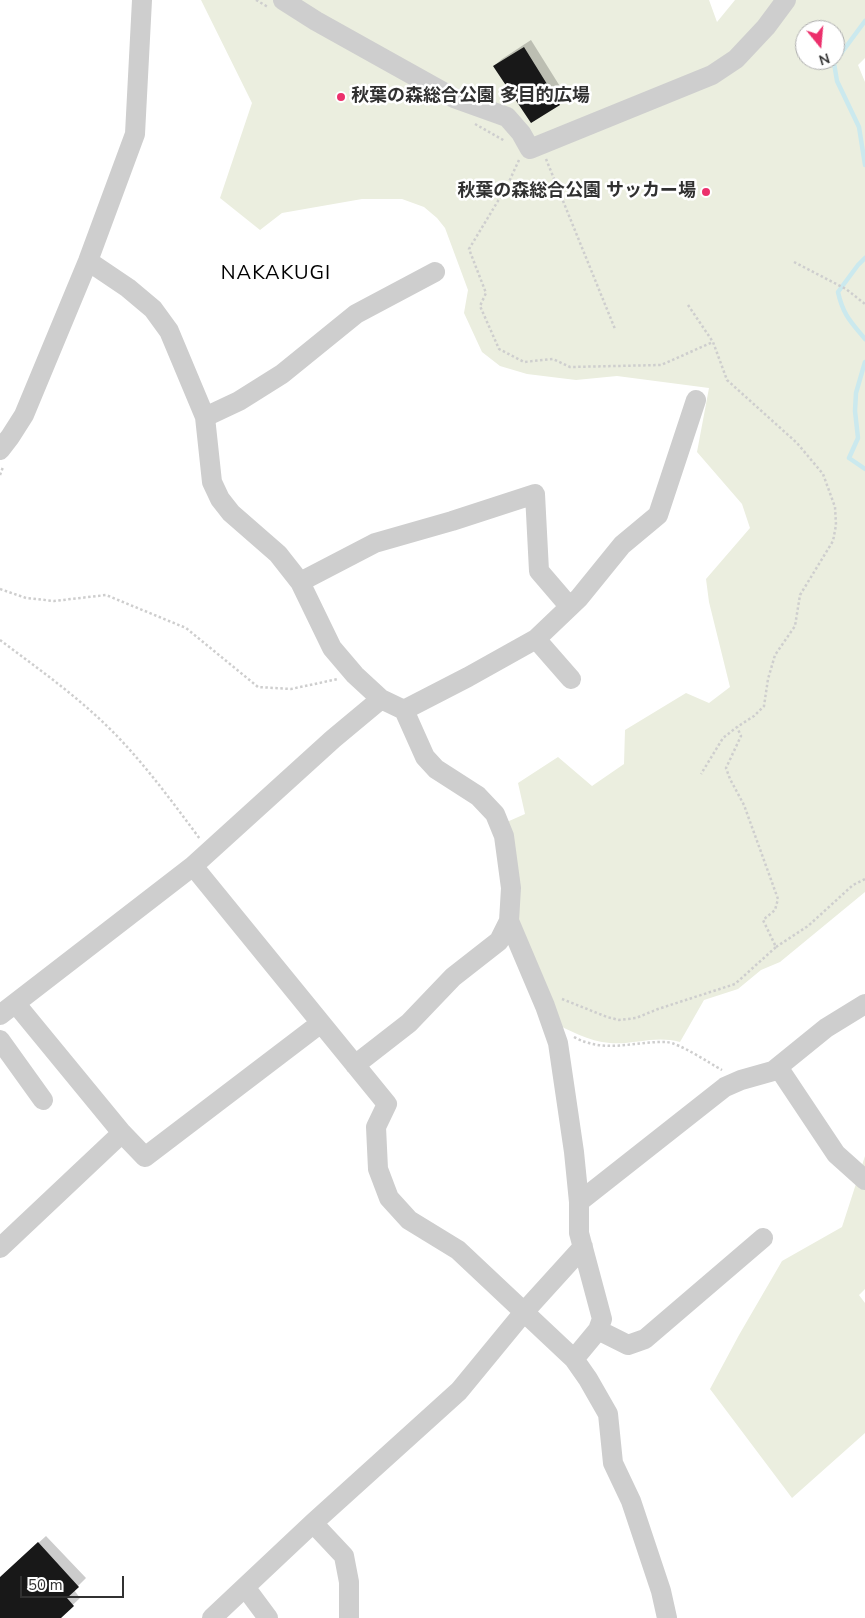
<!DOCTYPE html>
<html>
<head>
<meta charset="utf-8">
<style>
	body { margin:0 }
	#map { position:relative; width:865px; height:1618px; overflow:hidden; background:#fff; font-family:"Nunito Sans",sans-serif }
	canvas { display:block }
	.north { position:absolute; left:795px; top:20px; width:50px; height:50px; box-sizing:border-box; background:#fff; border:1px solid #adadad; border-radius:50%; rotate:163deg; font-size:14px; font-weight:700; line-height:20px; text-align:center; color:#313131 }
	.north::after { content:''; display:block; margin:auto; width:18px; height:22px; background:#ec306c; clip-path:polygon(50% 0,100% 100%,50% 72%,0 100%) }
	.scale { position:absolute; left:20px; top:1576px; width:104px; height:22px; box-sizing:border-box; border:2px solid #313131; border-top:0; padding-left:6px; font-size:15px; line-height:18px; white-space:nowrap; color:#313131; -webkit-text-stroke:4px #fff; paint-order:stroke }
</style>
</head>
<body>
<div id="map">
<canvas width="865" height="1618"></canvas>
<div class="north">N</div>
<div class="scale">50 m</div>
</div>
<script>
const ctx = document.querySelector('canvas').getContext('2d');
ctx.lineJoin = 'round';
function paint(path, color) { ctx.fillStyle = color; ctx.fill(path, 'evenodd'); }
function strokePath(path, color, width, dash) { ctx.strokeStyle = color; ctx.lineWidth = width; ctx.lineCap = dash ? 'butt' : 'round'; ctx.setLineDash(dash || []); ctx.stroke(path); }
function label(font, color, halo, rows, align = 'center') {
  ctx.font = font + ' "Nunito Sans","Noto Sans JP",sans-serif'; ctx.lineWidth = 5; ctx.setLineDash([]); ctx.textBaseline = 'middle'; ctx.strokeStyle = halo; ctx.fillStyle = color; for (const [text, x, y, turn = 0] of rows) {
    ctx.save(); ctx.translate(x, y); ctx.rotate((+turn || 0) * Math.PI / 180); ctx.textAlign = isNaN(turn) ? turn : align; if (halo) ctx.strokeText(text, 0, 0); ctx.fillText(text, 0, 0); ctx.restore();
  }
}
paint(new Path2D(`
	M201,0H709L717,22L735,0H865V58L858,65L865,82V892L780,962L761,970L738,989L704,1000L680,1042C655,1035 634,1045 610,1043C588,1041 570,1031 551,1021L514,933L500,825L525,814L518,783L558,757L592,786L624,764L625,730L686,693L709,703L730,687L709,602L706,579L750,528L742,504L697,452L709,388L617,376L576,380L527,374L500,366L482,352L464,313L468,290L445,228L437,218L424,207L402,199H362L282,213L260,230L220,198L252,103ZM805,30H835V60H805Z
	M865,1156V1289L859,1295L865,1303V1433L792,1498L710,1389L739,1335L782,1261L842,1227Z`), '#ebeedf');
paint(new Path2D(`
	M531,40L566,96L559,104L494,66L502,59Z
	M46,1536L86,1578L74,1590L80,1598L59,1618H0V1578Z`), '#0003');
strokePath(new Path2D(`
	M865,21L834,63L837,81L859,127L865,165
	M865,258L858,265L838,292C843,315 851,322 865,339
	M865,362L856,393L855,411L858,438L849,458L865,469`), '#cbe9ee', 4.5);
paint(new Path2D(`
	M524,47L560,105L531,123L493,66Z
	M38,1542L79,1587L67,1598L74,1606L61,1618H0V1577Z`), '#181818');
strokePath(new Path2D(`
	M256,0L268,7
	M475,124L505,141
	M546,159L615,329
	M519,160L507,186L469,249L486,293L480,306L499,349L524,362L553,359L570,367L661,365L713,342
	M794,262L846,289L865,304
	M688,305L713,342L727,380L797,443L823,474L835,507L836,525L833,541L800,595L795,626L775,655L768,679L764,706L754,716L737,727L723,738L701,774
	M0,475L3,467
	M0,589L26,598L54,601L106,595L186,628L258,687L291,689L338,679
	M0,640C40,670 81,699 116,735C147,767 173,803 200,839
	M776,947L808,926L853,885L865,879
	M562,999L607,1017L619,1020L636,1018L658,1009L735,984L776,947L763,920L775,910L778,899L744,805L730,779L726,768L741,736L737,727
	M574,1037C605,1054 635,1041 666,1042C680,1043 709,1063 722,1070`), '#cecece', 2.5, [2.5, 2.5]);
strokePath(new Path2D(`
	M283,0L316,21L454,98L507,117L521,133L530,149L712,75L736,59L766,27L786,0
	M88,261L128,288L153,309L169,331L205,417L212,482L220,499L231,513L278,554L300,582L332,648L355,675L381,699L404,710L425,757L436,769L478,796L495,814L504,836L511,888L509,921L545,1006L558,1043L574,1152L579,1202V1233L602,1319L598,1330L574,1359
	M205,417L239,401L282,374L356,314L435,272
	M0,450L10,437L24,415L88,261L135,134L142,0
	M300,582L375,543L452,521L535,494L539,571L569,606
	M536,639L571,679
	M404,710L468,677L536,639L579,598L622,545L658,515L696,400
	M193,866L387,1104L376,1127L378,1169L389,1198L409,1220L458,1250L574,1359L588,1379L608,1414L613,1463L631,1501L661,1591L667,1618
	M16,1004L122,1133L145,1157L321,1023
	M0,1015L193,866L333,739L381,699
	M0,1040L43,1100
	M355,1065L409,1023L453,977L499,941L509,921
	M778,1067L836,1154L865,1180
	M579,1202L725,1087L741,1080L773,1071L826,1028L865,1004
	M0,1248L122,1133
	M598,1330L628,1345L645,1339L763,1238
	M313,1523L344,1556L349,1582V1618
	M245,1587L268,1618
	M212,1618L313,1523L459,1391L524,1312L583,1247`), '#cecece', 20);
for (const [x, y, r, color] of [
	[341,97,5,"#ec306c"],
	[706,192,5,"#ec306c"]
]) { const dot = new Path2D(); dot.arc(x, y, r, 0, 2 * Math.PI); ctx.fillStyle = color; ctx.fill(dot); strokePath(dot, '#fff', 2); }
label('bold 18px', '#313131', '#fff', [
	["秋葉の森総合公園 多目的広場",351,97],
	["秋葉の森総合公園 サッカー場",696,192,"right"]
], 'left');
ctx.letterSpacing = '1px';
label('20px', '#000', '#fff', [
	["NAKAKUGI",276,274]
]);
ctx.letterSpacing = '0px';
</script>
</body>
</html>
